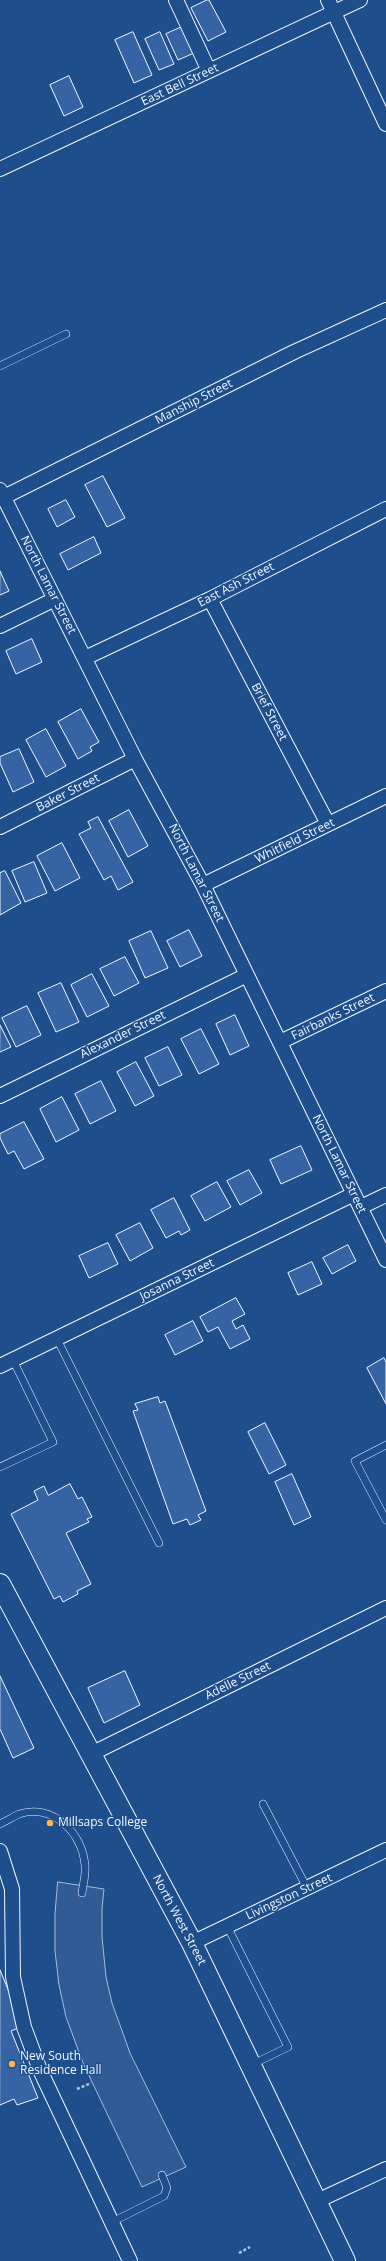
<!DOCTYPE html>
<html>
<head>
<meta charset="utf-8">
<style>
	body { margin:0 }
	canvas { display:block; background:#1f4e8c }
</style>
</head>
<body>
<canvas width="386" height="2261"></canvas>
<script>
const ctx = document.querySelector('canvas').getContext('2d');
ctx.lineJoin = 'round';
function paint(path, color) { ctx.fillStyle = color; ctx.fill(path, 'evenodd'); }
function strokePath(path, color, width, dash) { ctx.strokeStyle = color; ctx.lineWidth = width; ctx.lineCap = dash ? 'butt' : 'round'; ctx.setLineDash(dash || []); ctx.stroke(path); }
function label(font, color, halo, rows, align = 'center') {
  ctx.font = font + ' "Open Sans",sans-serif'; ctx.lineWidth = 3; ctx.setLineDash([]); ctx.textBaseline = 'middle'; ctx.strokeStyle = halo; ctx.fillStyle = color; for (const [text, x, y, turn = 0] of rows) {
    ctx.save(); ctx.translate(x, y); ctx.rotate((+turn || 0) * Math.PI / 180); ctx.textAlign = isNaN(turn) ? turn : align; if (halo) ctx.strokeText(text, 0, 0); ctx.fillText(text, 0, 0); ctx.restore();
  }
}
const built = new Path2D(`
	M58,1882L104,1889L102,1908V1937L106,1977L112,2003L130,2053L186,2167L142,2187L83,2063L66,2017L59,1985L55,1951V1914Z`);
paint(built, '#305b95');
strokePath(built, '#a8bbd7', 1);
const building = new Path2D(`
	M207,0H209L226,32L208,41L191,8Z
	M182,27L194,53L178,60L166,34Z
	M133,32L152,75L134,83L115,40Z
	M160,32L174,64L159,70L145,39Z
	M69,76L83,107L64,116L50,85Z
	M103,476L125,518L107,527L85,485Z
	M66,500L75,517L57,527L48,509Z
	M94,537L101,553L68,570L60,554Z
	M0,571L9,591L0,595Z
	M32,639L42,662L16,674L6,651Z
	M81,709L99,742L90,747L92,751L78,759L58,722Z
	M46,729L66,766L46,777L26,740Z
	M19,749L34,782L13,792L0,763V757Z
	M129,810L148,846L128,857L109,821Z
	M98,817L133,882L118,890L111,876L104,880L79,834L91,828L88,822Z
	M62,843L80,878L55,891L37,856Z
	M34,862L47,893L25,902L12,871Z
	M5,871L21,903L0,915V873Z
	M189,930L202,956L180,967L167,941Z
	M151,931L168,968L145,978L129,941Z
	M125,957L139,983L114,996L100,969Z
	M92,974L109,1006L87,1017L71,985Z
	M61,983L79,1022L56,1032L38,993Z
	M27,1006L41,1035L16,1047L2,1018Z
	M235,1015L249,1046L230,1055L216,1024Z
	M0,1025L11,1047L0,1052Z
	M201,1029L219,1064L199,1074L181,1039Z
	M168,1047L182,1075L159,1086L145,1058Z
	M136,1062L154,1096L135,1106L117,1072Z
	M101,1081L116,1111L90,1124L75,1094Z
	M62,1097L79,1130L56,1142L40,1109Z
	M24,1122L44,1159L24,1169L14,1151L8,1154L0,1138V1134Z
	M301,1146L312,1170L281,1184L270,1160Z
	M249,1170L262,1193L240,1205L227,1181Z
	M217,1182L231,1207L205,1221L191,1196Z
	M174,1198L190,1230L181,1235L179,1231L166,1238L151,1210Z
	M140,1223L153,1248L130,1261L116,1235Z
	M108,1243L118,1264L89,1278L79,1256Z
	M348,1245L356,1261L332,1274L323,1258Z
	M312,1262L322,1284L298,1295L288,1273Z
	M236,1298L245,1314L232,1321L236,1329L243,1325L250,1339L230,1349L218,1327L208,1332L200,1317Z
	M193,1321L203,1341L175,1355L165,1335Z
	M384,1358L386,1362V1404L367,1368Z
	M158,1397L160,1403L165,1401L206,1511L198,1515L201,1520L190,1525L187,1519L173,1524L133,1411L138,1410L135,1404Z
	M265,1423L286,1465L269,1474L248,1432Z
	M292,1474L311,1517L294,1525L275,1482Z
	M70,1484L78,1499L82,1497L92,1517L87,1519L89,1522L66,1533L91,1584L77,1591L78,1594L63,1602L60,1596L54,1599L11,1514L38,1500L34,1491L44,1486L48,1495Z
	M125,1671L140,1705L104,1723L88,1688Z
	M0,1676L34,1748L13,1758L0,1729Z
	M0,1970L23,2026L11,2031L38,2098L17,2105L14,2099L0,2105Z`);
paint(building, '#3563a3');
strokePath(building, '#f2f6ff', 1);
const lane = new Path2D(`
	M0,366L66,334
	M57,1339L159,1543
	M386,1445L355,1461L386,1520
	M0,1467L53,1442L13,1360
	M263,1804L307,1888
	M0,1824C6,1821 13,1817 19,1814C53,1803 83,1833 85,1866C86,1875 83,1884 82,1893
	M227,1926L288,2047L251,2065
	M112,2222L164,2196L167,2188L162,2175`);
const street = new Path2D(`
	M176,0L209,71
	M328,0L386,124
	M0,169L360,0
	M0,490L135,759L203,885L386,1260
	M4,497L294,352L386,310
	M210,599L328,824
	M0,626L55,599
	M85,658L210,599L386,509
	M0,827L135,759
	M203,885L386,796
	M280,1042L386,991
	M0,1096L247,975
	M361,1207L386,1195
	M0,1366L354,1194
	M91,1754L386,1608
	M0,1851L12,1889L13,1977L24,2027L40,2070L130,2261
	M192,1943L386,1850
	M317,2201L386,2169`);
const secondary = new Path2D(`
	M0,1584L192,1943L345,2261`);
strokePath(lane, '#f2f6ff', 8);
strokePath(street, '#f2f6ff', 16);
strokePath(secondary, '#f2f6ff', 22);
strokePath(new Path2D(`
	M77,2089L91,2083
	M239,2253L250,2247`), '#b3c4dc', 2.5, [3, 2]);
strokePath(lane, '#1f4e8c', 7);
strokePath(street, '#1f4e8c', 14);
strokePath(secondary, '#1f4e8c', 20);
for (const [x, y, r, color] of [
	[50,1823,4,"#ffb74d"],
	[12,2064,4,"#ffb74d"]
]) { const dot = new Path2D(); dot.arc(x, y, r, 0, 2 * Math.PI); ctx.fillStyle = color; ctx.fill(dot); strokePath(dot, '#1f4e8c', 1.5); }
label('12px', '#f2f6ff', '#1f4e8c', [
	["East Bell Street",180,85,-25],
	["Manship Street",194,402,-27],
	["North Lamar Street",48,585,63],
	["East Ash Street",236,585,-27],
	["Brief Street",269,712,62],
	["Baker Street",68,793,-27],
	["Whitfield Street",295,841,-26],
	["North Lamar Street",196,873,63],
	["Fairbanks Street",333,1017,-26],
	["Alexander Street",123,1035,-26],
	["North Lamar Street",339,1164,64],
	["Josanna Street",177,1280,-26],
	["Adelle Street",238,1681,-26],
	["Livingston Street",289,1897,-25],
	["North West Street",179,1920,62]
]);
label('12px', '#f2f6ff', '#1f4e8c', [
	["Millsaps College",58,1823],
	["New South",20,2057],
	["Residence Hall",20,2071]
], 'left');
</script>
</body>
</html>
